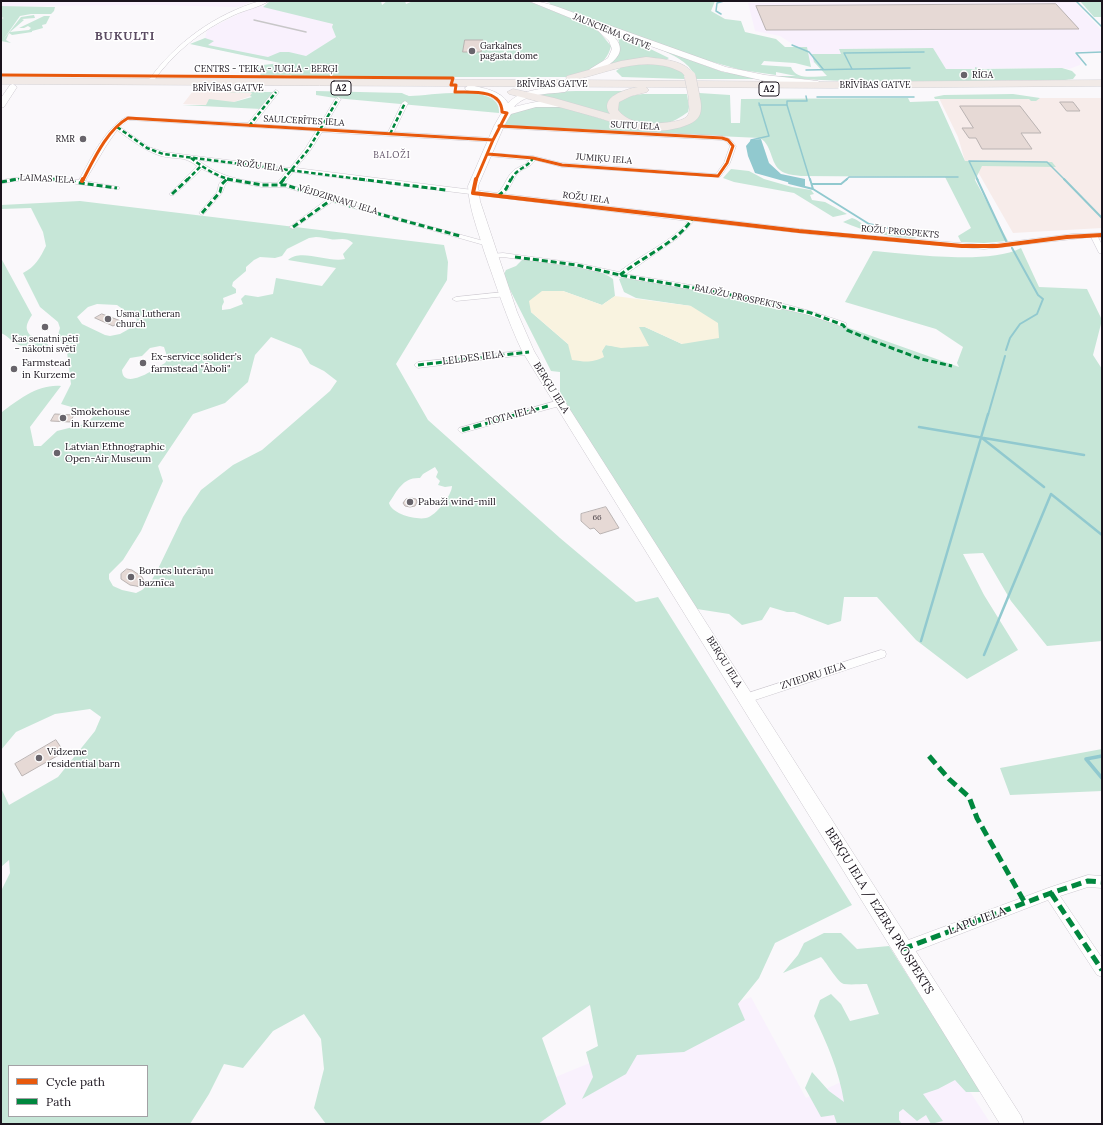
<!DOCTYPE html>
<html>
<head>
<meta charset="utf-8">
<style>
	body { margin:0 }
	#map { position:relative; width:1103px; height:1125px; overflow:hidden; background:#faf8fb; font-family:Lora,serif }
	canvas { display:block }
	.frame { position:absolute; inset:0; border:2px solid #1a141d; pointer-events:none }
	.legend { position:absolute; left:8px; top:1065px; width:140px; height:52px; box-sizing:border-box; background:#fff; border:1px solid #a3a1a5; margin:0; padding:5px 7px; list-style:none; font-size:12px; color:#1a141d }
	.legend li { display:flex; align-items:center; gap:8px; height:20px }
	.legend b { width:20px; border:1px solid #a3a1a5 }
</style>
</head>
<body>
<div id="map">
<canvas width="1103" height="1125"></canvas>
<div class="frame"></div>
<ul class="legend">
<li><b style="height:5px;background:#e8590c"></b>Cycle path</li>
<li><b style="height:5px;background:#00873e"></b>Path</li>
</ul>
</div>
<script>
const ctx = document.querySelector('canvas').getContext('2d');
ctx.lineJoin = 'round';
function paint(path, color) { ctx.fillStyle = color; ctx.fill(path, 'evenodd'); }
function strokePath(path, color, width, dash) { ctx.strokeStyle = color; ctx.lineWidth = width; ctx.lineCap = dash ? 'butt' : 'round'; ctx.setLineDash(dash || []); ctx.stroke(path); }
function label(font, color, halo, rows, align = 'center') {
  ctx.font = font + ' Lora,serif'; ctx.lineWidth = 3; ctx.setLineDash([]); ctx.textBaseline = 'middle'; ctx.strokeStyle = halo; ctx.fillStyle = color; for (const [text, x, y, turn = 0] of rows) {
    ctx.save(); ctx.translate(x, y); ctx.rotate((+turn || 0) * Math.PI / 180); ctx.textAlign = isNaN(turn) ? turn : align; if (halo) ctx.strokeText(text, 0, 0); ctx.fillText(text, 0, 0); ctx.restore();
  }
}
paint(new Path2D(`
	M267,90L234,102L206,105L183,104L193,91Z
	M939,98H1102V228L1013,233L978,172L965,161L958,137Z`), '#f7ecea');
paint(new Path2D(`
	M5,1H252L242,6L235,7L157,5L1,6Z
	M1050,2H1075L1102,31V51L1074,52L1081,61L1080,65L1069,69L1062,68L946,69L932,48L839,49L841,54H839L843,62L813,63L794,45L780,36L755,31L748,3Z
	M261,6L333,23L332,27L336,37L306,56L277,62L194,45L205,38L207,30L251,8Z
	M751,997L806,1098L918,1047L937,1041L991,1124H501L492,1103Z`), '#f9f1fd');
paint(new Path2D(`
	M270,1H381L382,5L387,1H405L406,4L413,1H426L428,2L439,1H528L596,28L611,46C606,67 587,72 569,77H293L291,75L260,76L262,69H257L255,66L280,63L190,44L205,38L214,41L208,45L268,57L280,52H289L306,56L336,37L332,27L333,24L263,7Z
	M543,1H715L711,11L725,19L741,21L745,32L776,39L785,47H807L811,67L795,63L764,61L761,65L791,67C796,81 816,76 827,76L814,62L812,54H841L839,49L933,48L946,69H975V67L981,69L1062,68L1072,71L1076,75L1073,79L1065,80C965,80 864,86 765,76H796L776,72V75L741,70L727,66L698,58L549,5L550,3Z
	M1080,1H1102V17H1094Z
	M1,6L48,7H55L54,11L51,14H31L20,16L3,40L21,17L34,15L35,18L22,19L24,20L10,32L29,30L31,28L28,26L24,28H19L44,16H50L46,24L42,25L43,28L32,31V32L12,35L9,33L6,40L11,43L1,41V19L4,18L1,17Z
	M618,37L640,44L669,58L666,60L642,58L607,66C618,59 621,50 618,37Z
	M660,49L723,72L754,77L753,79H696C690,62 676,57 660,49Z
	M665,63L685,73L684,79L622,77L616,71L626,64Z
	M316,91L402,93C404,94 409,96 409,96C425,97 502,81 499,113L335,98L316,95Z
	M576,91H626L609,102L607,106L610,114L608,115L532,94L542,92Z
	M223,92H273L261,109L182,105H206L209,99L234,102L252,97L250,96L252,93Z
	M699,93L730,95L731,123H740L741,99L908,98L910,102L938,101L965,161L1052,162L1056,167L982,166L975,180L1008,241L984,243L961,242L958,236L971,228L945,177L801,176C796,175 790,175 785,173C769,167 774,146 760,138L504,126L508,117L512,113L530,106L562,107L625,126L686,124L699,102Z
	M643,94H687L689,107L688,112C682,116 675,121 668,123C651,126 630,124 618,111L617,104C625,97 633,95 643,94Z
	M1013,94L1040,98L1036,101H1031L1029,99H935L934,97L944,95Z
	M731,169L749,171L764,179L792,187L811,190L814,194L810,195L812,200L825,202L847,214L833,217L794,193L734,182L723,178Z
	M80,201L444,245L448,262L447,280L396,364L428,420L560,538L636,602L658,597L852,905L775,943L759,978L738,1004L745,1020L684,1052L637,1055L626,1074L582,1099L593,1077L586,1052L598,1046L590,1005L542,1038L566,1104L538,1124H326L314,1108L324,1069L321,1039L304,1014L273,1031L243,1068L224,1064L209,1094L190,1124H1V891L10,873L9,860L1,867V788L9,805L58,777L95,731L101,717L90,709L55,714L16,732L1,750V413C18,400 38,384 61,386L30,427L34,446H41L57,431L85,424L93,417L87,410L75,408L61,404L71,384L67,352L58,339L60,337L58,335L60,328L58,322L40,307L23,273C35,267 40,258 46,246L43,232L31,208L1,209V205ZM316,237C321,237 325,238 330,239C338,241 345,236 353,243L343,254L345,259C328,263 301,248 288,260L336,268L322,286L276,278L273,294L258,297L245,295L241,299L243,304L230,309L222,310V306L224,302L223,298L236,293V289L232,286L233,282L246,271V267L254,260L260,257L275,258L282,256L287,249L309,238ZM97,304L117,305L135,318L137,320L129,329L120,334L110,336L105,335L82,324L77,317L88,307ZM271,337L301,349L310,364L324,371L337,381L330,391L262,450L233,465L201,490L183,517L157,571L150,583L142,590L136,593L122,590L113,586L109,579V574L123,560L141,531L163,481L158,466L193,414L225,403L248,382L255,355ZM160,346L164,347L168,359L165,363C158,367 123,392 122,370L130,358L142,356L150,348ZM435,467L438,472L436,477L440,481L438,485L445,487L452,486C452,495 436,516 426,518C415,520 392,514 389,503C397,491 403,477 420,478L423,474ZM9,1066H147V1116H9Z
	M852,218C860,220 865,228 874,230C888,234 903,232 917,238C891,238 866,232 843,222Z
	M1021,248L1039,287L1087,289L1102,320L1093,355L1102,369V641L1047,646L1011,601L983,553L963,554L984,595L1018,650L967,679L916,640L877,597H844L841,621L828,625L794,612H787L770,607L762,620L742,625L729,614L697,609L560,395V372L551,371L503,276L506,270L516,266L523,259C548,263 593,264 613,279L615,296L602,305L563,291L531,312L568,344L602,351L605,345L621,347L648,346L638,327H645L682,344L691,306L636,298L624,292L619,279L624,277L679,286L807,313L959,367L957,363L963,347L936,329L845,302L873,251C912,254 988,265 1021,248Z
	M1,258L32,315C27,323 24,328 30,335L44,340L49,346C38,348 28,349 17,344C11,341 8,336 1,333Z
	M1102,749V791L1010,795L1000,768Z
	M824,933H841L857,949L889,946L981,1092H966L955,1080L938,1089L923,1094L943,1121L931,1124L926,1115L917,1121L903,1109L899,1112V1120L902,1124H837L834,1115L821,1117L805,1088L812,1072L829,1091L844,1102C839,1070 827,1044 814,1016L820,1000L831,994L841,1004L850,1021L879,1014L867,984C860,984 851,985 844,984C838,983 827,963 821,957L783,973L798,955L804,943Z`), '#c6e6d7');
paint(new Path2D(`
	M542,291H563L602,305L615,296L691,306L718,323L719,338L682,344L645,327H639L649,346L621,348L606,345L602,351L604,357C591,363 586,362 572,360L568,344L531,312L529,301Z`), '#f9f3e0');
paint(new Path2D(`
	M761,139L769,163L781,174L805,179V187L755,173L748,156L746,146L751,140Z`), '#91c9cf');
strokePath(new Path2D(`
	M1076,1L1102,27
	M721,14L716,11L717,3L724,1
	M792,45L809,52L823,69
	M1086,65L1076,53L1102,52
	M852,69L844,53L924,52
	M806,70L910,68
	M806,96L807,101H787V105L810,180
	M817,97H914
	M759,105H787
	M751,142V140L769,136L759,103
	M846,180L849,177H958
	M978,180L969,161L1047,162L1065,180`), '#91c9cf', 1.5);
strokePath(new Path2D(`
	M810,179L813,189
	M977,179L1007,243
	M1064,179L1102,218
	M789,183L813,189L869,224L917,234
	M812,184H841L847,179
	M1006,350L1010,338L1020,324L1037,314L1043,299L1038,295L1012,248
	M988,415L1005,356`), '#91c9cf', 2);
strokePath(new Path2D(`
	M919,427L1084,455
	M982,438L1044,487
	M921,641L988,414
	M984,655L1051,494L1102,535`), '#91c9cf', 2.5);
strokePath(new Path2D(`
	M1102,756L1086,759L1102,778`), '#91c9cf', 3.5);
const building = new Path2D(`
	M1056,4L1079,29L766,30L756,6Z
	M465,40H483L481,52H463Z
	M1060,102H1073L1080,111H1067Z
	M960,106H1020L1041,133H1021L1032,149H982L976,138H969L962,128H973Z
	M102,314L121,321L113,326L95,318Z
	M55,414L74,415L70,422L51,421Z
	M411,498L416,499L417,502L415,506L410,507L405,506L403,503L406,499Z
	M606,507L619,528L600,534L594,528L590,529L581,521V514Z
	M127,569L132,570L142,577L145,583L140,587L136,586L130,585L121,579V574Z
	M56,740L64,752L22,776L15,764Z`);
paint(building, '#e6d9d5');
strokePath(building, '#bab3b2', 1);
const street = new Path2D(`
	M260,1H269C260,7 245,10 234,15C201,30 173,53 152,83H148V81C175,43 215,14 260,1Z
	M276,90L279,92L254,124L318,128L335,99L338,97L341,99L324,128L388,132L402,103L405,101L408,103L394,132L493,138L496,140L493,142L322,132L310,151L296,168L497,193C505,187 506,177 513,171C518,166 526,166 529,160L488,156L485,154L486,153L533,156L562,163L716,174L724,163L730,146L726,141L721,140L499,128L496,126L497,125L722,136L730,139L736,146L730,163L720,177L562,167L535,160C531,168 522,168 517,174C512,181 511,188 504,194L827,232L984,245L1072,234L1102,233V237H1098L1102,245V253H1099L1091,237L984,249L827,236L694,221L678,238L626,274C700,287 776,297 846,323V327H843L809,315L722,295L620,277L577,267L503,257L491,258L487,256L491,254L503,253L577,263L619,272C637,257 676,239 688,221L293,172L284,183L352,205L491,243L490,245H484L332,202L293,229L289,227L291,226L326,200L285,187H262L229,181L225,185L222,193L204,214L202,215L199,213L217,192L219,184L223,179L202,169L174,195H170V193L197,166C183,155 177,160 161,156C145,151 131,140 117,130L106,146L85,181L119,187V189L43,180L14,181L1,184V180L28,176L79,180C91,159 104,129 126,117L248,123L274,91ZM129,120L316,131L305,149L290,168L164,152L149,147L120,127ZM198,160L287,171L277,183C249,183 220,178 198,160Z
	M504,292L508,294L507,296L456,301L452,299L456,297Z
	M529,350L533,352L532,354L418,368L414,365L418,362Z
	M560,400L564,403L563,405L462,433L458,430L459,428Z
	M881,650L885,651L886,654L885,657L746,703L742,701L740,698L742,695Z
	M1088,875L1102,876V888L1088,887L1060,896L1102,958V977L1097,975L1048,900L903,956L898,954L896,949L898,944L903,942L1051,887Z`);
const secondary = new Path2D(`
	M529,1C553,1 586,20 611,26L726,67L765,75L818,81L822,84L818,87L765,81L721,71L608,31C626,46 623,56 604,68C600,71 596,74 590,73L589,71L590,69L608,58L612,49L609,41L595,28Z
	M13,84L17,87L4,107L1,108V98L10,85Z
	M469,85C483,88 500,90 508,103C523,88 545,89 565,86L569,89L565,92C548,94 526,93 514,107C526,104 559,95 568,104L564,107H536L511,114L504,126L478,186L480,201L517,312L534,351L553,383L1021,1116L1024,1124H1000L522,351C507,319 496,285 484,251C478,230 469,209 468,186L494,126L502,112C498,94 482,94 466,90L465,88Z`);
const highway = new Path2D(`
	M646,57C662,59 686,60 695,76L690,79C685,78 685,75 681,72C677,70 673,68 669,67C636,58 606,73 574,80L830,82L1102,80V86L830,88L646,87L649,90L647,92L631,96L619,102L618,110C630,126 654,124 671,122C677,121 685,120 688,115C692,109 686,100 690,94H698C701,98 702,109 700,114C696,127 666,131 654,131C639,132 607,120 592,116C564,108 537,101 509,94L507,92L513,89L554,98L610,114C598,97 626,89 638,87L1,84V78L568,80L566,78L567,76L621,61Z`);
strokePath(street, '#cdc9d0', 1);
strokePath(secondary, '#cdc9d0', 1);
strokePath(highway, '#d4d2d5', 1);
paint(street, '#fefefe');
paint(secondary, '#fefefe');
paint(highway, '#f1eae7');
strokePath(new Path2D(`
	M254,20L306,32`), '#c8c7c8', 1.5);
const highwayBridge = new Path2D(`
	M690,76L694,96`);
strokePath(highwayBridge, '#d4d2d5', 12, []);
strokePath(highwayBridge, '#f1eae7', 11);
strokePath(new Path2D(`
	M249,126L276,92
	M117,127L147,148L163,154L367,180
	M390,134L405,103
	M191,158C202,167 218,177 232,180
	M11,180L28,178L63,180
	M187,180L201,166
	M283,180L308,150L338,99
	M511,180C517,167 527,169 533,158`), '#00873e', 2.5, [4.5, 2.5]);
strokePath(new Path2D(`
	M52,179L117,188
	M227,179L262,185H286L350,206L460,236
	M359,179L446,190
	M1,182L18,179
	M280,184L284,179
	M172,194L188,179
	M498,196L506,189L511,179
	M202,213L220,192L222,184L227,179
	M293,227L331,200
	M515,257L577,265L620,275L722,293L811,313L843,325L847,330L873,341L921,359L952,366
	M620,275C641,258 679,241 692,219
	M418,365L529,352
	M516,415L548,406`), '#00873e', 3, [6, 3]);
strokePath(new Path2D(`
	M462,430L520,414`), '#00873e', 4, [8, 4]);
strokePath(new Path2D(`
	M929,756L949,779L969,797L977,818L1025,903
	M1051,893L1102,970
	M903,949L1051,893L1088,881L1102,882`), '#00873e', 5, [10, 5]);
strokePath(new Path2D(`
	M1,75L453,78L451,85H456L455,92C472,92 502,89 502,112L507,113L493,140L476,180
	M488,154L533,158L562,165L718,176L727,163L733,146L728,140L722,138L499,126
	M83,180C94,159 107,130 128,118L493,140`), '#e8590c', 3);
strokePath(new Path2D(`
	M476,179L473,193L799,231L962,246H997L1067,237L1102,235
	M82,181L83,179`), '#e8590c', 4);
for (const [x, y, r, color] of [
	[472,51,4,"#68646b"],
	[964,75,4,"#68646b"],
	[83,139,4,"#68646b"],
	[108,319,4,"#68646b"],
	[45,327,4,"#68646b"],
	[143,363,4,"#68646b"],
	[14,369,4,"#68646b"],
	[63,418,4,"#68646b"],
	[57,453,4,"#68646b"],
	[410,502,4,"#68646b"],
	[131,577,4,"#68646b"],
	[39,758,4,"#68646b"]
]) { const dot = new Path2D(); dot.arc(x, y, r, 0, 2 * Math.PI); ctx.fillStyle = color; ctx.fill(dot); strokePath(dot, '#fff', 1.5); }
label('8px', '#4d454b', null, [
	["66",597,518]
]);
label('9px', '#1a141d', '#fff', [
	["JAUNCIEMA GATVE",612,32,22],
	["CENTRS - TEIKA - JUGLA - BERĢI",266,69],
	["BRĪVĪBAS GATVE",552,84],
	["BRĪVĪBAS GATVE",875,85],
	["BRĪVĪBAS GATVE",228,88],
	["SAULCERĪTES IELA",304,121,3],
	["SUITU IELA",635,126,3],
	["JUMIĶU IELA",604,159,4],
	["ROŽU IELA",260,166,7],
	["LAIMAS IELA",47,179,3],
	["ROŽU IELA",586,198,7],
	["VĒJDZIRNAVU IELA",338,200,17],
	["ROŽU PROSPEKTS",900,232,5],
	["BALOŽU PROSPEKTS",738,297,12]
]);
label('9px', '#1a141d', '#fff', [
	["Garkalnes",480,46],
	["pagasta dome",480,56],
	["RĪGA",972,75],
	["RMR",75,139,"right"],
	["Usma Lutheran",116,314],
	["church",116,324],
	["Kas senatni pētī",45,339,"center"],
	["– nākotni svētī",45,349,"center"]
], 'left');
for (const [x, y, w] of [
	[341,88,20],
	[769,89,20]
]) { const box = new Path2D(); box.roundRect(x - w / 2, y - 7, w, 14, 3); ctx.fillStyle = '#fff'; ctx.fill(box); strokePath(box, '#1a141d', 1); }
label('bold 9px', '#1a141d', null, [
	["A2",341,88],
	["A2",769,89]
]);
ctx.letterSpacing = '1px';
label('9px', '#5c4d63', '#fff', [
	["BALOŽI",392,155]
]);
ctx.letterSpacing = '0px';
label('10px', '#1a141d', '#fff', [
	["Ex-service solider's",151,357],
	["farmstead \"Āboli\"",151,369],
	["Farmstead",22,363],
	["in Kurzeme",22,375],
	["Smokehouse",71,412],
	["in Kurzeme",71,424],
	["Latvian Ethnographic",65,447],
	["Open-Air Museum",65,459],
	["Pabaži wind-mill",418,502],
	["Bornes luterāņu",139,571],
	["baznīca",139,583],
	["Vidzeme",47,752],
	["residential barn",47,764]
], 'left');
label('10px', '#1a141d', '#fff', [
	["LELDES IELA",473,358,-7],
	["BERĢU IELA",551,388,58],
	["TOTA IELA",511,416,-15],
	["BERĢU IELA",724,662,58],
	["ZVIEDRU IELA",813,676,-18]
]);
ctx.letterSpacing = '1px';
label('bold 12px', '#5c4d63', '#fff', [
	["BUKULTI",125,37]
]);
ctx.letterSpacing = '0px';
label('12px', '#1a141d', '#fff', [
	["BERĢU IELA / EZERA PROSPEKTS",879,911,58],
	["LAPU IELA",977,921,-20]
]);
</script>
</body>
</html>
